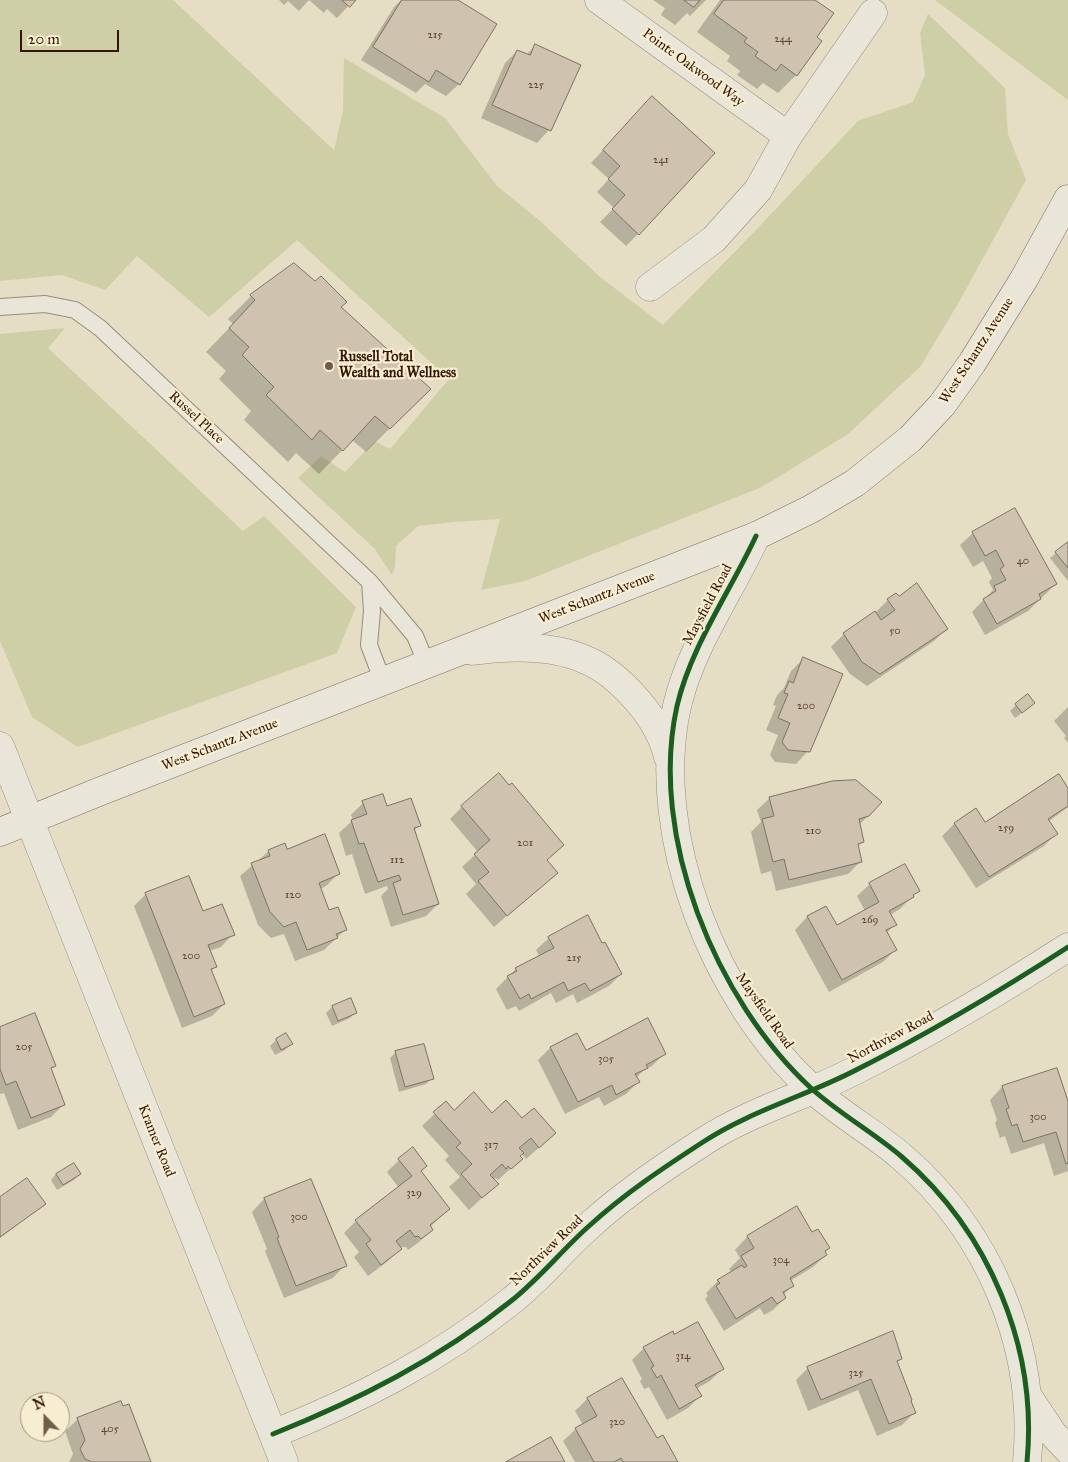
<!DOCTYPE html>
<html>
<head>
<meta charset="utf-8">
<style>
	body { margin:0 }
	#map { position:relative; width:1068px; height:1462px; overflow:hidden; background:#e5ddc4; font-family:"IM FELL Great Primer",serif }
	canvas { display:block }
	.north { position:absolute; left:20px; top:1392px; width:50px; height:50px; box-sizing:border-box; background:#f7edd0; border:1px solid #a99780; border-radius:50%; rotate:338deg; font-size:14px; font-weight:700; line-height:20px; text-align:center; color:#341608 }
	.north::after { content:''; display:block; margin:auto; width:18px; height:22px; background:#725c4a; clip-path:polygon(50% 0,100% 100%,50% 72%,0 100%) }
	.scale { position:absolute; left:20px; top:30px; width:99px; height:22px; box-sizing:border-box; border:2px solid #341608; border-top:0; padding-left:6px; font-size:15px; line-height:18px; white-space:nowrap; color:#341608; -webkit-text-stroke:4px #f7edd0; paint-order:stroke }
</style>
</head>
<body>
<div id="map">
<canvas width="1068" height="1462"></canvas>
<div class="north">N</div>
<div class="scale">20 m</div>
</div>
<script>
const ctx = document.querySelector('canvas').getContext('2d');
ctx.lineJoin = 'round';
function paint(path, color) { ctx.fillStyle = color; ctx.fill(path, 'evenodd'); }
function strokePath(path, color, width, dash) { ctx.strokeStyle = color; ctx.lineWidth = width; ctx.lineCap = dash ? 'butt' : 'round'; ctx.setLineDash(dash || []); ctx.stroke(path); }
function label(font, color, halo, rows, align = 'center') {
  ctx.font = font + ' "IM FELL Great Primer",serif'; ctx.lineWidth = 4.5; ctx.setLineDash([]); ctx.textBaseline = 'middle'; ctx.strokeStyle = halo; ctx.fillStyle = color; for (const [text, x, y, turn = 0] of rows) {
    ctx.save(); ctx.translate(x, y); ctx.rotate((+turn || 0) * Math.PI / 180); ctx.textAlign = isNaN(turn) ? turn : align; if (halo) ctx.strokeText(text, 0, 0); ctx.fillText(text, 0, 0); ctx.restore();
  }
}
paint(new Path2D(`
	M0,0H173L334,150L343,111L344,58L445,118L497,186L539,220L600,277L663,325L757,229L858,121L913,102L925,75L920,33L928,14L1005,88L1008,134L1026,180L959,302L920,367L848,434L762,487L525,581L481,590L500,519L453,522L418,526L396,546L395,566L392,575L375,549L298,478L321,456L345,472L375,441L390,449L449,379L297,240L209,317L137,256L105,290L62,275L0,281Z
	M935,0H1068V100Z
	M65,328L48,348L243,531L264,516L356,607L337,653L78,747L32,717L0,641V334Z`), '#cecfa6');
paint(new Path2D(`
	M279,0H354L337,18L327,9L324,13L309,0L299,11L288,1L284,5Z
	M401,0H455L459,84L446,96L425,84L416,93L361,60L394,7Z
	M653,0H706L690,16L687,13L675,25L661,15L665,8Z
	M720,0H813L815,37L796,75L778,93L763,83L757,89L737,75L740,71L727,61L730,56L697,32Z
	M535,46L579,65L549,130L537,143L481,118L505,63L517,51L526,55Z
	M640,110L638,234L626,246L600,222L614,208L597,192L609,179L591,163Z
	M293,264L429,389L366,452L352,440L319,474L296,453L288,462L244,420L251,411L219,379L226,371L206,352L233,324L228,319L251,296Z
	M973,533L1056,584L1028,611L985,635L972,612L993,590L989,582L992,578L983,561L973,567L960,545Z
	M1068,543V581L1050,558Z
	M888,600L947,628L934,641L867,686L850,674L831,647L844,634L876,612Z
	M803,659L808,751L796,764L775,762L770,755L778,735L766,730L776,706L773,705L777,695L784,688L791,671Z
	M1016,705L1027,709L1015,718L1010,711Z
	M1068,707V743L1064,738L1066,736L1054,721Z
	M1068,791V807L1048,822L1056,834L1044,846L976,888L942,836L954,824L976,810L985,823Z
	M770,798L868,816L859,825L863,842L857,847L861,861L848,874L776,891L771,871L761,874L751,832L761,822L757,810Z
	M363,803L386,808L419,825L414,831L438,904L426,916L391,927L381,896L388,889L387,886L365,894L352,854L346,856L339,833L353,820L351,815Z
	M462,807L563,845L546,861L556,873L494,927L466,894L476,884L462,867L478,852L450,819Z
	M269,851H287L338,874L326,886L320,889L329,912L345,930L324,950L295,961L284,934L271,938L258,925L240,876Z
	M870,884L918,891L900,909L890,915L895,924L886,934L895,950L883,962L829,992L795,930L807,917L826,908L836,927L865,911L857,896Z
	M146,894L202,912L233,934L221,947L209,951L215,967L211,971L224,1004L212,1016L182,1028L134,906Z
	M549,938L602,945L621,974L609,986L577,1003L573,994L556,1003L551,993L519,1011L516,1006L507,1010L496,989L516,969L540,957L536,950Z
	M350,999L356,1012L350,1018L332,1026L326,1013L332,1007Z
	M0,1029L55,1066L50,1070L64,1104L51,1117L18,1130L4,1093L0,1094Z
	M576,1034L585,1052L664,1054L652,1066L643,1071L636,1078L638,1082L626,1094L604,1106L599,1097L565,1114L538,1060L550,1048Z
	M286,1035L291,1044L285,1050L275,1055L270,1046L276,1040Z
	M396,1052L432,1078L426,1084L399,1092L390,1058Z
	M1056,1070L1068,1105V1171L1054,1176L1044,1143L1011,1154L1005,1136L1000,1138L995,1123L997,1120L990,1100L1002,1087Z
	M506,1102L542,1145L526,1159L521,1153L518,1156L521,1159L498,1180L496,1178L493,1180L497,1184L469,1210L449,1187L460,1177L445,1160L449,1156L422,1126L446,1103L454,1111L492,1115Z
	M399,1160L420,1171L449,1209L430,1227L432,1229L419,1242L408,1250L406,1247H402L388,1261L368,1276L354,1257L359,1252L344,1233L356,1221L399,1188L387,1172Z
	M56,1174H80L74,1180L57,1190L51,1180Z
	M310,1181L345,1265L333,1278L284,1298L265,1251L267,1249L252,1212L264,1199Z
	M0,1199L44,1204L0,1238Z
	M796,1208L812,1234L829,1248L824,1253L826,1255L813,1267L790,1281L793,1285L783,1295L785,1298L773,1310L764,1315L760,1308L724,1331L705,1299L708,1296L706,1293L718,1281L732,1273L729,1269L740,1258L735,1250L747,1237Z
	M674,1336L722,1369L710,1381L696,1389L700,1396L688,1408L667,1420L649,1387L644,1389L640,1381L642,1379L632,1360L644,1348Z
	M901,1359L896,1363L914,1413L902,1425L877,1436L858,1390L808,1411L796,1380L808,1368Z
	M622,1379L656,1440L677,1462H575L563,1441L576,1429L583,1425L575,1411L587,1399Z
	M78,1419L150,1462H69L73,1454L65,1431Z`), '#0003');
const building = new Path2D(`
	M342,0H356L350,7Z
	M402,0H458L497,24L460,85L436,70L429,82L373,47Z
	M684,0H700L694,7Z
	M724,0H815L834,13L817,37L822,41L797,76L781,64L776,71L755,56L758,52L744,42L747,38L714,14Z
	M535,44L581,65L551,131L492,105L517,50L530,55Z
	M652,96L715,153L639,235L612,209L625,195L608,179L620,166L603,150Z
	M294,263L315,281L321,276L347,302L341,307L431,389L390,429L375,416L343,451L320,430L312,440L266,395L274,387L242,355L249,347L229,328L255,300L250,295Z
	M1015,508L1057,584L1039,594L1041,599L997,624L983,599L996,591L994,586L1006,580L1000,569L1004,566L996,550L985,556L972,532Z
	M1068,542V568L1055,552Z
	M917,583L948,629L880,674L862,662L843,633L875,611L881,620L895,610L887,599L896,593L899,596Z
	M803,657L843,674L810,752L788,750L782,742L790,723L778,718L788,694L784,693L789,681L793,683Z
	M1028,694L1035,703L1022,713L1015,704Z
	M499,773L509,785L512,783L564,845L547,860L558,873L507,916L478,881L489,872L474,854L490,840L461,806Z
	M1059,774L1068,788V806L1048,819L1058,834L989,877L954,823L976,808L985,822Z
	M856,780L882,802L869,816L859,819L864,842L858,844L862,862L789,880L784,859L773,862L762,819L774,816L769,797L832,781Z
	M383,794L387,806L411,798L421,826L414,828L439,904L403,915L393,883L401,880L399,875L378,882L364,843L359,844L351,820L367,814L362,801Z
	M325,834L340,874L319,883L329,910L338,907L347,930L336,934L338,938L307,950L296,922L284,927L270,912L251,863L270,856L268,850L285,843L287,849Z
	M905,864L920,891L913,895L914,897L889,911L897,925L886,930L897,950L842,980L807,916L826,906L837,925L879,902L869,883Z
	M189,876L203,911L222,904L235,935L208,945L217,967L211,969L225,1004L194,1017L145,893Z
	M588,915L602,943L605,942L622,974L590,991L585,983L568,991L564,982L531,999L529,994L520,999L507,976L517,971L515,968L554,948L548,937Z
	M351,998L357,1013L338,1021L332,1006Z
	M35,1013L56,1066L51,1068L65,1105L31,1118L16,1081L6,1085L0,1069V1027Z
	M648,1018L666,1054L646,1065L648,1068L635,1074L640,1082L616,1095L612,1085L578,1102L550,1047L577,1033L586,1050Z
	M286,1033L293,1044L281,1050L276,1039Z
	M424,1044L434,1079L405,1087L395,1051Z
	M1057,1068L1068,1101V1163L1066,1164L1056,1132L1023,1142L1017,1124L1012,1126L1006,1109L1009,1108L1002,1086Z
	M474,1092L492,1113L506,1100L522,1118L534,1108L556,1133L539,1148L531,1138L519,1148L524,1153L520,1156L523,1159L511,1169L508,1166L506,1169L502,1164L490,1175L499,1184L482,1198L461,1174L472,1164L456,1147L461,1143L433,1112L446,1101L454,1110Z
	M413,1147L427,1166L421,1171L450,1209L430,1225L433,1230L421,1239L418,1236L415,1237L410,1230L396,1241L402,1249L381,1265L366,1244L371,1240L355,1220L412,1176L398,1159Z
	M74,1163L81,1174L63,1185L56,1174Z
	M27,1178L46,1204L0,1237V1197Z
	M311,1179L347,1266L296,1286L277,1238L279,1237L264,1198Z
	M797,1206L812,1232L818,1229L830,1248L825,1251L827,1255L790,1278L794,1286L783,1292L786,1298L777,1304L772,1297L736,1319L716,1286L720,1283L717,1280L742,1265L744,1268L747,1266L741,1256L754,1248L747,1236Z
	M698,1322L724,1369L695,1385L702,1396L679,1409L661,1375L657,1378L651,1368L654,1366L643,1347L673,1331L674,1334Z
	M893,1331L902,1359L897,1361L912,1400L911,1401L916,1413L889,1424L871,1379L821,1400L807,1367Z
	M622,1378L657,1438L663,1435L678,1462H623L621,1458L614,1462H594L575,1428L597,1416L587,1398Z
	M121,1401L123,1406L129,1404L151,1462H92L85,1459L80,1449L85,1440L77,1418Z
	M551,1437L565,1462H506Z`);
paint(building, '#cfc2af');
strokePath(building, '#7c7264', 1);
const service = new Path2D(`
	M0,307L45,304L75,310L100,328L370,582L415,636L427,665
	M370,582L372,611L369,645L383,682`);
const minor = new Path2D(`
	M599,0L788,136
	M650,287L714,239L758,190L788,136L873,13
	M756,536C730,592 691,646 677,706C648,836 716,1001 812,1089C840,1114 874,1133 902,1157C989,1232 1038,1347 1027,1462
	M472,651C508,646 553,645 586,660C606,668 623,684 637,700C652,717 663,735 668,757
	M0,746L284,1462
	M1027,1395L1053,1434L1068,1450
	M273,1434C358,1400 439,1359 511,1301C539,1279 562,1250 589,1226C624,1194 663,1168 703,1142C750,1111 806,1096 856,1070C929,1033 1000,991 1068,947`);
const secondary = new Path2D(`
	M0,832L101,791L756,536L811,509L855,483L910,439L942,405L972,363L1024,279L1068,199`);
strokePath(service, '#958d7e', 18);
strokePath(minor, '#958d7e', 29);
strokePath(secondary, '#7c7264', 29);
strokePath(service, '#e9e6d9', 16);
strokePath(minor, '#e9e6d9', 28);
strokePath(secondary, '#e9e6d9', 28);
strokePath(new Path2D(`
	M756,536C730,592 691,646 677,706C648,836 716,1001 812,1089C840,1114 874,1133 902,1157C989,1232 1038,1347 1027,1462
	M273,1434C358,1400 439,1359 511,1301C539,1279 562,1250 589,1226C624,1194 663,1168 703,1142C750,1111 806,1096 856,1070C929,1033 1000,991 1068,947`), '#1b5e20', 5);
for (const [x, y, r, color] of [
	[329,366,5,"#725c4a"]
]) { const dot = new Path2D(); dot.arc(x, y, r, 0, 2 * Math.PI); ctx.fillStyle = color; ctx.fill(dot); strokePath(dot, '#f7edd0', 2); }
label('11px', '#5b4132', null, [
	["215",435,35],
	["244",783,39],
	["225",536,85],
	["241",661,160],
	["40",1023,561],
	["50",895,631],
	["200",806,706],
	["259",1006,828],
	["210",813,831],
	["201",525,843],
	["112",397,860],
	["120",293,895],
	["269",870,920],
	["200",191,956],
	["215",574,958],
	["205",24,1047],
	["305",606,1059],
	["300",1038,1117],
	["317",491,1145],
	["329",414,1193],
	["300",299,1217],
	["304",781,1260],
	["314",683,1356],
	["325",856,1373],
	["320",617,1422],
	["405",110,1429]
]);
label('14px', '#341608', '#f7edd0', [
	["Pointe Oakwood Way",693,68,36],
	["West Schantz Avenue",977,351,-57],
	["Russel Place",196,418,43],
	["West Schantz Avenue",597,598,-21],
	["Maysfield Road",708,605,-62],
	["West Schantz Avenue",220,745,-21],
	["Maysfield Road",764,1011,55],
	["Northview Road",891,1038,-28],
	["Kramer Road",156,1141,68],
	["Northview Road",547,1251,-44]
]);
label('bold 14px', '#341608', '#f7edd0', [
	["Russell Total",339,358],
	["Wealth and Wellness",339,374]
], 'left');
</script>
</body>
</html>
